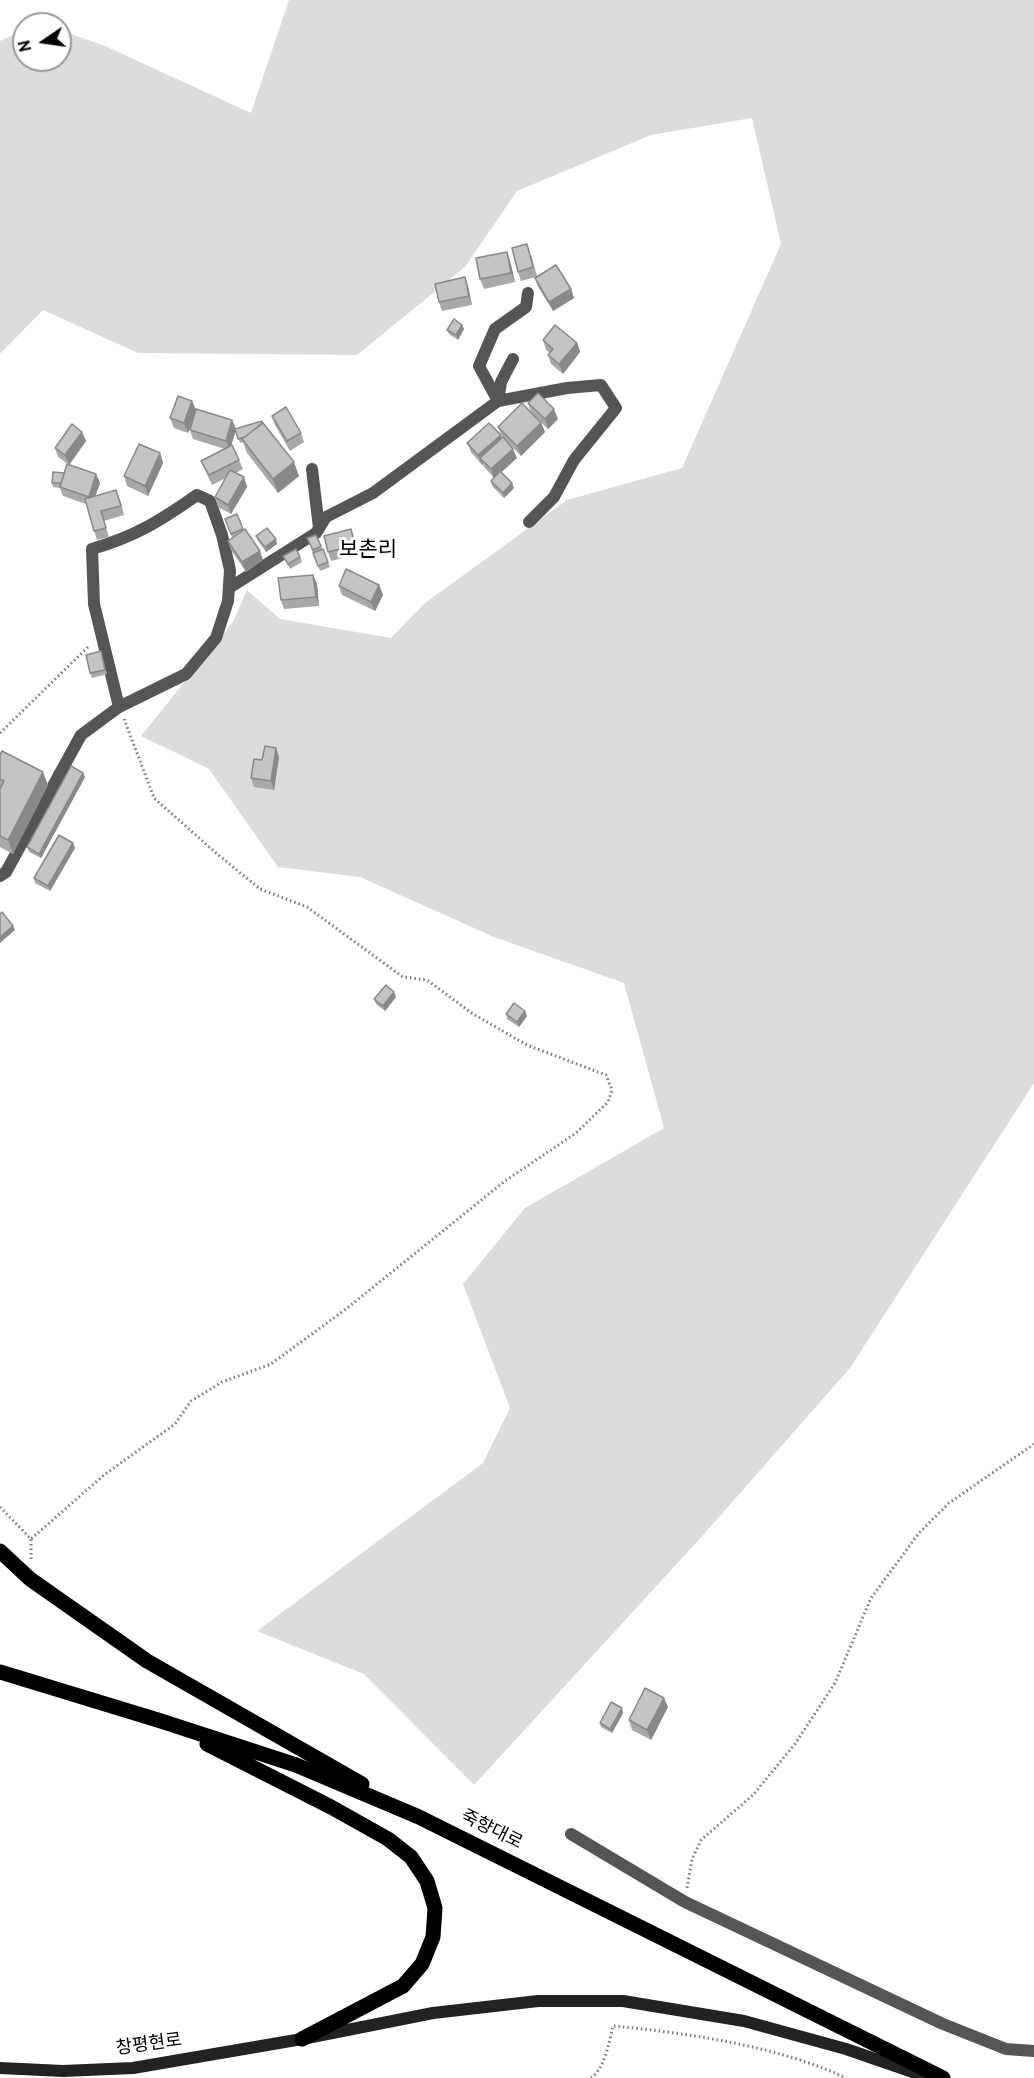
<!DOCTYPE html>
<html>
<head>
<meta charset="utf-8">
<style>
	body { margin:0 }
	#map { position:relative; width:1034px; height:2078px; overflow:hidden; background:#fff; font-family:Overpass,sans-serif }
	canvas { display:block }
	.north { position:absolute; left:12px; top:12px; width:60px; height:60px; box-sizing:border-box; background:#fff; border:2px solid #999; border-radius:50%; rotate:257deg; font-size:16px; font-weight:700; line-height:24px; text-align:center; color:#000 }
	.north::after { content:''; display:block; margin:auto; width:21px; height:27px; background:#000; clip-path:polygon(50% 0,100% 100%,50% 72%,0 100%) }
</style>
</head>
<body>
<div id="map">
<canvas width="1034" height="2078"></canvas>
<div class="north">N</div>
</div>
<script>
const ctx = document.querySelector('canvas').getContext('2d');
ctx.lineJoin = 'round';
function paint(path, color) { ctx.fillStyle = color; ctx.fill(path, 'evenodd'); }
function strokePath(path, color, width, dash) { ctx.strokeStyle = color; ctx.lineWidth = width; ctx.lineCap = dash ? 'butt' : 'round'; ctx.setLineDash(dash || []); ctx.stroke(path); }
function label(font, color, halo, rows, align = 'center') {
  ctx.font = font + ' Overpass,"Noto Sans KR",sans-serif'; ctx.lineWidth = 6; ctx.setLineDash([]); ctx.textBaseline = 'middle'; ctx.strokeStyle = halo; ctx.fillStyle = color; for (const [text, x, y, turn = 0] of rows) {
    ctx.save(); ctx.translate(x, y); ctx.rotate((+turn || 0) * Math.PI / 180); ctx.textAlign = isNaN(turn) ? turn : align; if (halo) ctx.strokeText(text, 0, 0); ctx.fillText(text, 0, 0); ctx.restore();
  }
}
paint(new Path2D(`
	M289,0H1034V1083L850,1368L705,1533L474,1785L364,1674L257,1631L483,1463L510,1408L463,1284L525,1208L664,1128L624,983L494,937L360,877L278,867L209,769L141,736L233,622L247,590L280,619L391,638L425,603L567,500L682,468L781,244L752,118L651,135L517,191L465,267L357,355L138,353L43,310L0,354V41L24,30V60H60V30L105,46L251,113Z`), '#dcdcdc');
strokePath(new Path2D(`
	M0,733L89,646
	M0,1507L31,1539L104,1475L175,1424L191,1401L222,1382L271,1364L346,1309L505,1181L576,1133L608,1102L612,1090L606,1075L527,1045L473,1014L427,980L403,977L307,907L260,889L216,853L154,798L124,719
	M31,1559V1539
	M687,1888L692,1859L701,1840L753,1795L795,1744L835,1683L871,1598L919,1533L949,1503L1034,1444
	M591,2078C605,2068 609,2042 613,2026C688,2033 778,2046 846,2078`), '#777', 3, [1.5, 3]);
strokePath(new Path2D(`
	M498,401L479,366L495,329L526,307L528,293
	M498,401L501,382L513,359
	M312,469L319,528
	M229,588L316,533L326,517L373,493L498,401L567,388L601,385L616,408L574,460L554,497L529,522
	M0,876L6,872L81,735L119,707L186,674L216,638L228,601L230,570L222,535L210,501L197,495C160,521 136,536 92,549L94,604L119,707
	M571,1834L685,1902L943,2024L1006,2049L1034,2051`), '#555', 12);
strokePath(new Path2D(`
	M0,2068L63,2071L133,2068L302,2039L433,2013L538,2001H623L744,2021L846,2049L930,2078`), '#222', 12);
strokePath(new Path2D(`
	M0,1551L30,1579L147,1661L362,1784
	M0,1672L161,1721L296,1765L419,1817L943,2078
	M207,1744L331,1807L388,1839L411,1857L427,1881L435,1908L433,1937L422,1964L403,1986L302,2039`), '#000', 15);
paint(new Path2D(`
	M507,252L510,261L515,282L484,289L480,279Z
	M531,254L537,276L571,289L574,298L553,311L538,287L535,278L536,277L521,281L518,272Z
	M465,277L468,286L472,305L442,311L439,302Z
	M462,325L464,329L458,340L449,334L447,330Z
	M543,340L577,343L580,352L563,374L551,364L548,355L550,353L546,350Z
	M192,401L196,410L188,433L174,428L170,418Z
	M528,403L558,419L548,429L533,415L541,423L545,432L521,456L502,436L498,427L531,412Z
	M272,416L301,433L304,442L290,451L275,425Z
	M232,420L236,429L299,476L278,493L247,453L243,442L240,443L236,430L231,446L239,460L243,469L236,473L244,477L247,487L231,514L218,507L215,497L226,478L212,485L205,470L201,461L225,449L193,439L190,430Z
	M82,432L86,441L69,465L96,474L100,483L95,496L120,499L124,515L104,521L109,537L97,540L86,504L63,496L60,488L53,487L52,483L64,473L69,465L58,457L55,448Z
	M502,439L517,458L501,472L514,488L504,498L492,486L491,481L494,478L484,467L483,464L482,465L471,452L467,443Z
	M160,453L163,463L148,496L127,486L124,476Z
	M237,514L243,530L263,560L246,572L231,550L228,541L232,537L225,519Z
	M351,529L358,554L331,561L328,552Z
	M316,535L323,550V549L330,567L320,571L307,538Z
	M256,536L277,544L266,552L258,541Z
	M283,556L300,557L302,562L290,569Z
	M313,575L317,584L319,606L284,609L281,600Z
	M379,585L383,595L375,611L342,595L339,586Z
	M101,651L107,674L92,678L90,673Z
	M0,755L48,785L13,854L0,847Z
	M279,757L274,790L254,787L251,778L262,760Z
	M83,773L85,777L41,858L29,852L27,847Z
	M75,848L50,891L35,883L34,878Z
	M396,997L385,1011L376,1004L374,999Z
	M506,1014L527,1016L519,1027L507,1019Z
	M668,1707L651,1740L632,1730L629,1720Z
	M622,1708L623,1713L612,1733L601,1727L600,1723Z`), '#a9a9a9');
paint(new Path2D(`
	M507,252L510,261L515,282L511,273Z
	M465,277L468,286L472,305L469,296Z
	M571,289L574,298L553,311L549,302Z
	M462,325L464,329L458,340L456,335Z
	M577,343L580,352L563,374L559,364Z
	M192,401L196,410L188,433L184,423Z
	M554,409L558,419L548,429L545,419Z
	M232,420L236,429L230,450L226,441Z
	M541,423L545,432L521,456L517,446Z
	M82,432L86,441L69,465L65,455Z
	M501,435L504,444L480,458L483,464L482,465L478,455Z
	M513,449L517,458L494,479L491,469Z
	M160,453L163,463L148,496L145,486Z
	M294,462L299,476L278,493L273,479Z
	M96,474L100,483L92,506L89,497Z
	M244,477L247,487L231,514L228,505Z
	M512,483L514,488L504,498L503,493Z
	M276,539L277,544L266,552L265,547Z
	M260,551L263,560L246,572L242,562Z
	M313,575L317,584L319,606L316,597Z
	M379,585L383,595L375,611L371,602Z
	M276,748L279,757L274,790L271,781Z
	M43,772L48,785L13,854L8,840Z
	M83,773L85,777L41,858L39,854Z
	M73,843L75,848L50,891L48,886Z
	M13,926L15,930L0,943V937Z
	M394,992L396,997L385,1011L383,1006Z
	M525,1011L527,1016L519,1027L517,1022Z
	M664,1698L668,1707L651,1740L647,1730Z
	M622,1708L623,1713L612,1733L610,1729Z`), '#898989');
const building = new Path2D(`
	M527,244L533,267L518,272L512,248Z
	M507,252L511,273L480,279L476,258Z
	M556,265L571,289L549,302L535,278Z
	M465,277L469,296L439,302L435,284Z
	M454,319L462,325L456,335L447,330Z
	M555,325L577,343L559,364L548,355L553,349L543,340Z
	M538,393L554,409L545,419L528,403Z
	M178,396L192,401L184,423L170,418Z
	M522,403L541,423L517,446L498,427Z
	M286,407L301,433L287,441L272,416Z
	M196,409L232,420L226,441L190,430Z
	M262,421V423L245,437L238,439L235,429Z
	M263,423L294,462L273,479L242,439Z
	M489,423L501,435L478,455L467,443Z
	M72,424L82,432L65,455L55,448Z
	M503,437L513,449L491,469L480,458Z
	M139,444L160,453L145,486L124,476Z
	M232,445L239,460L209,475L201,461Z
	M67,464L96,474L89,497L60,487Z
	M230,470L244,477L228,505L215,497Z
	M500,471L512,483L503,493L491,481Z
	M53,472L64,473L61,483H52Z
	M116,490L121,506L101,511L106,528L94,531L85,499Z
	M237,514L243,529L231,534L225,519Z
	M267,528L276,539L265,547L256,536Z
	M245,529L260,551L242,562L228,541Z
	M351,529L355,545L328,552L324,536Z
	M316,535L321,546L313,550L307,538Z
	M296,549L300,557L288,564L283,556Z
	M323,549L328,562L318,566L313,553Z
	M346,569L379,585L371,602L339,586Z
	M313,575L316,597L281,600L278,578Z
	M101,651L105,670L90,673L86,655Z
	M265,746L276,748L271,781L251,778L254,759L262,760Z
	M2,751L43,772L8,840L0,836V789L4,781L0,779V755Z
	M71,766L83,773L39,854L27,847Z
	M59,835L73,843L48,886L34,878Z
	M2,912L13,926L0,937V914Z
	M386,985L394,992L383,1006L374,999Z
	M514,1003L525,1011L517,1022L506,1014Z
	M645,1688L664,1698L647,1730L629,1720Z
	M611,1702L622,1708L610,1729L600,1723Z`);
paint(building, '#c4c4c4');
strokePath(building, '#898989', 1.5);
label('18px', '#000', '#fff', [
	["죽향대로",491,1831,26],
	["창평현로",149,2046,-8]
]);
label('21px', '#000', '#fff', [
	["보촌리",368,552]
]);
</script>
</body>
</html>
